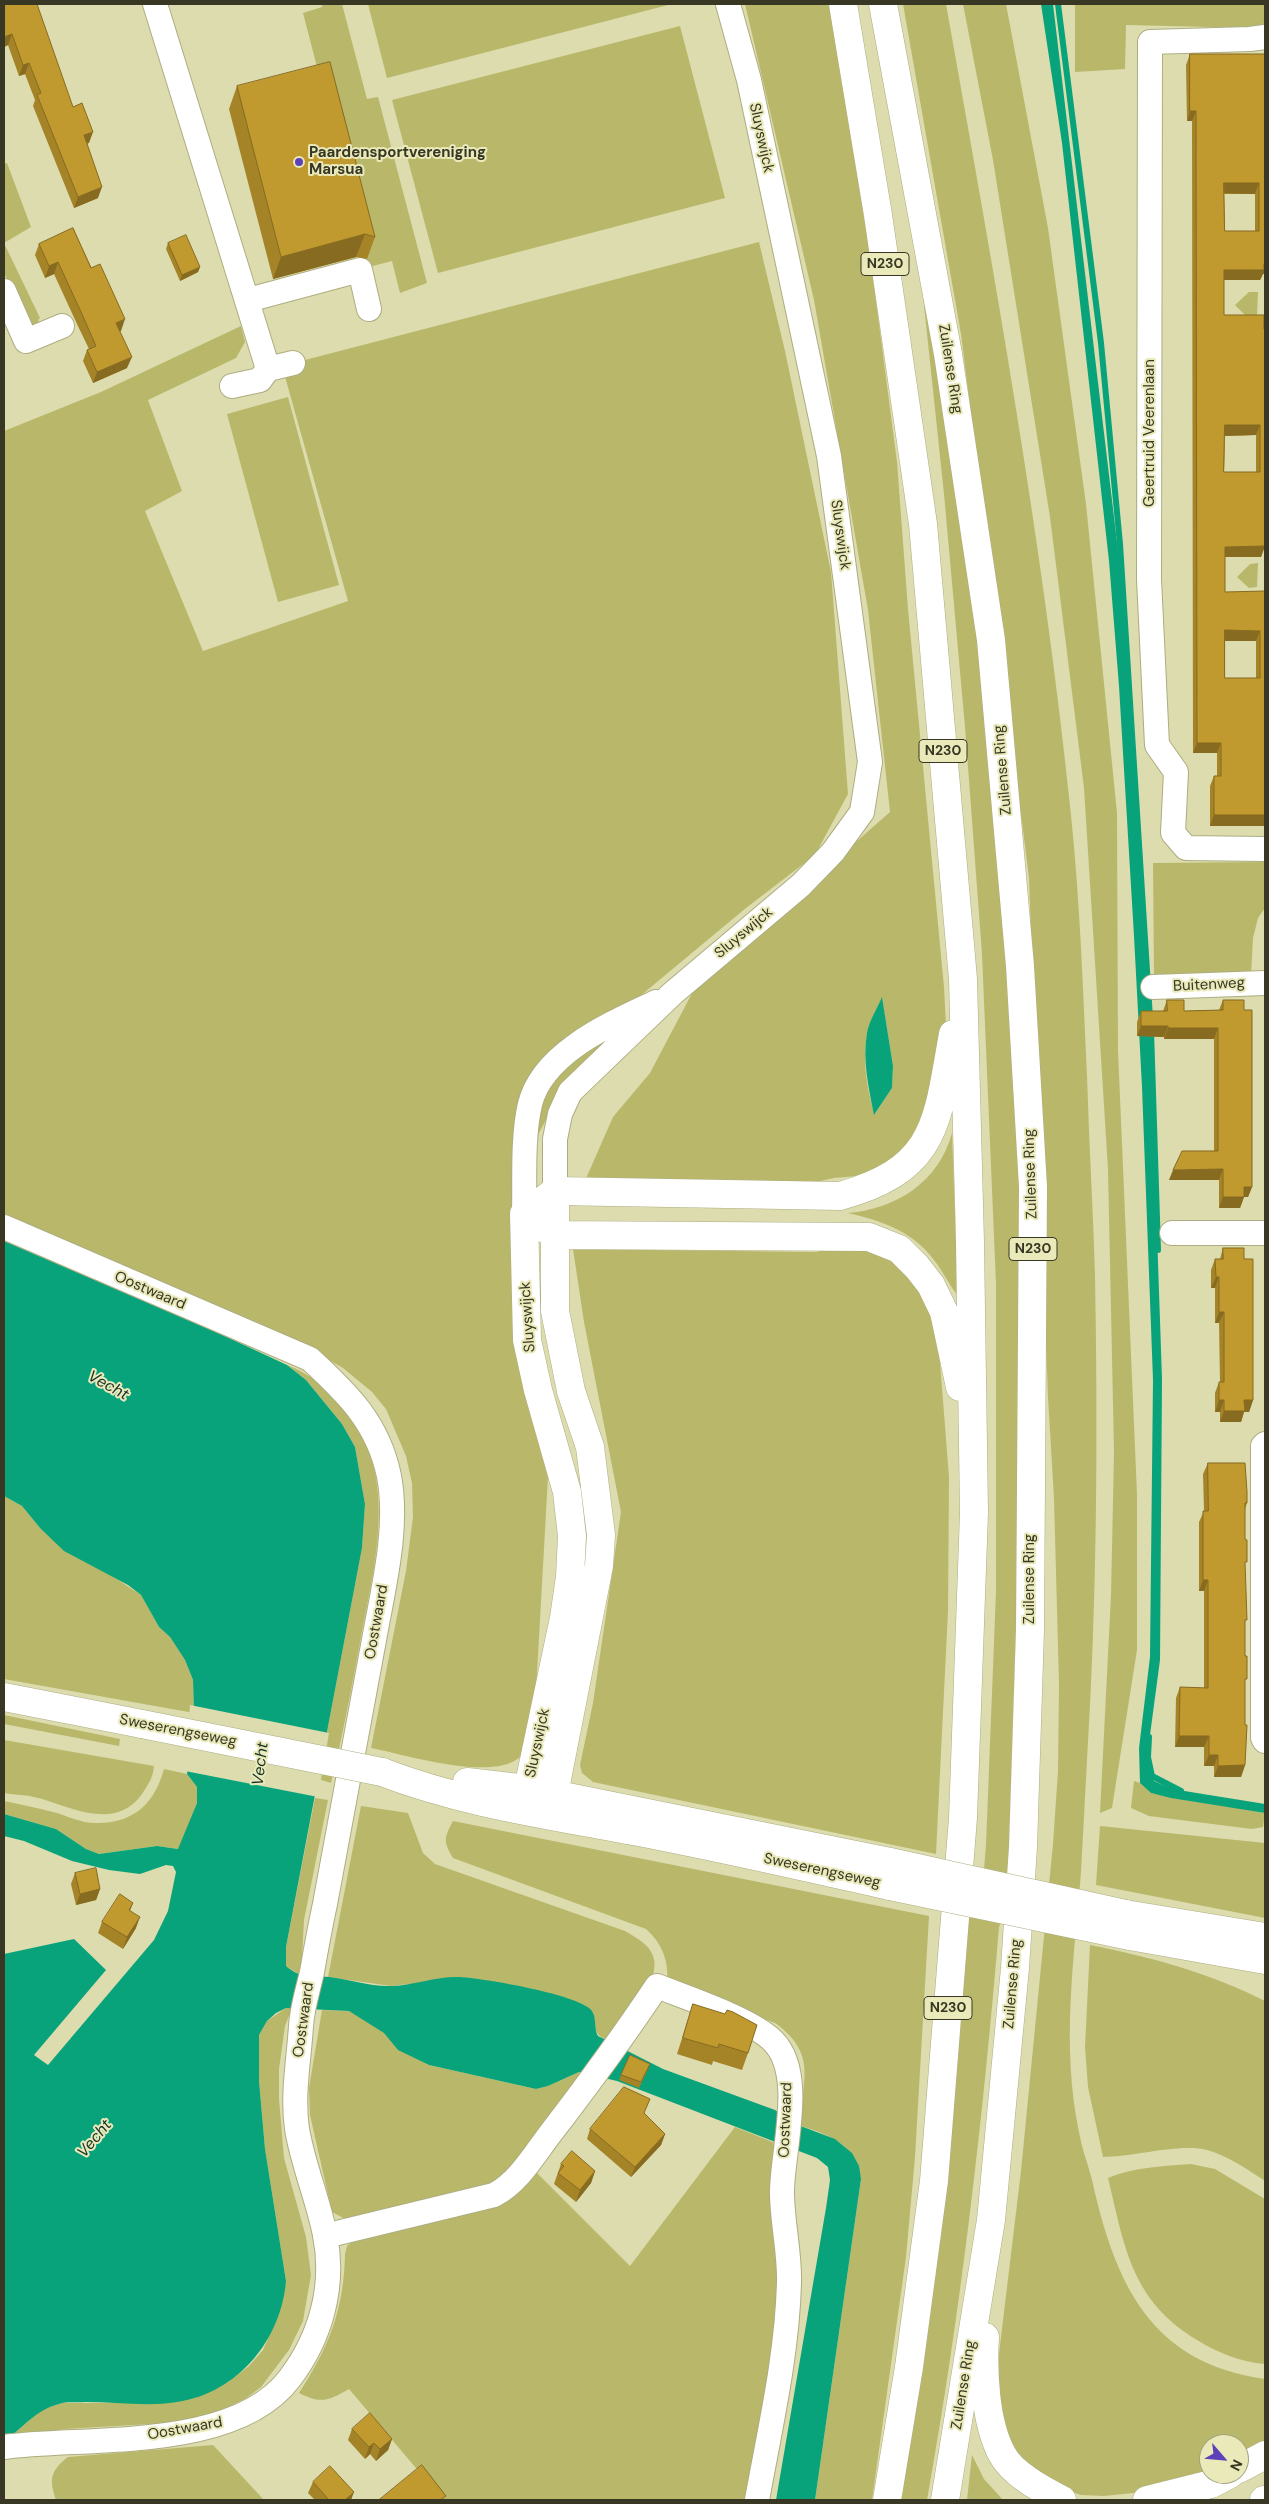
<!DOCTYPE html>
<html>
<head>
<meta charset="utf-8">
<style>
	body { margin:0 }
	#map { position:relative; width:1269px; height:2504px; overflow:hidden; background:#dcdcae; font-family:"DM Sans",sans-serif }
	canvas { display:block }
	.frame { position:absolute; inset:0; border:5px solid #373724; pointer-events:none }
	.north { position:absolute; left:1199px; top:2434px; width:50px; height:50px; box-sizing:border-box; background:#e9e9ba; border:1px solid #a2a27e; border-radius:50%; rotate:117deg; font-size:14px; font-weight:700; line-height:20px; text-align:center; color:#373724 }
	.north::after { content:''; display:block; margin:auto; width:18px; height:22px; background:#5c41b9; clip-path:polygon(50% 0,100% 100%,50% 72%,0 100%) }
</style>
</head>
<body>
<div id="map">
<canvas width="1269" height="2504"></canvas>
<div class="frame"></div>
<div class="north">N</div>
</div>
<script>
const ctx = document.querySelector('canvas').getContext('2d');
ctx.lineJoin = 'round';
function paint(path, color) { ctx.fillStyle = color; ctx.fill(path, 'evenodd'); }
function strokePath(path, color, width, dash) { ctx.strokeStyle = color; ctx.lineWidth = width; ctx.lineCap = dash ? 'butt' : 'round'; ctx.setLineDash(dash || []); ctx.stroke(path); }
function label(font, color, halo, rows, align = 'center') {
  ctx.font = font + ' "DM Sans",sans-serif'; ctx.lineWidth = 4; ctx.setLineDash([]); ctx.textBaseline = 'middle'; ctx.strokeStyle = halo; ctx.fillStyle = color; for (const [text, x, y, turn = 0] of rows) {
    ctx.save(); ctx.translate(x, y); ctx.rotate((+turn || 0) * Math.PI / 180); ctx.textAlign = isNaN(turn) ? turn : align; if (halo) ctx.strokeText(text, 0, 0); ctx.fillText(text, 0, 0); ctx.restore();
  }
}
paint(new Path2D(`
	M322,4H342L367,99L378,97L427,283L400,293L392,261L369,267L303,13L322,7Z
	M368,4H672L387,78Z
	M745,4H829L856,148L897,462L908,609L944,987L948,1064L906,1148L889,1164L857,1176L834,1178L776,1191L584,1183L613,1117L650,1073L699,980L890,812L868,610L814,300ZM882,998L893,1066L892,1088L875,1114C867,1091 862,1059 867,1034C869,1022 877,1009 882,998Z
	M903,4H946C994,273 1043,543 1071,815C1080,902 1083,989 1087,1076C1089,1143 1093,1209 1095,1275C1098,1437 1097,1599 1087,1760C1085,1798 1083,1835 1081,1872C1074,1960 1061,2045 1079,2132C1082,2149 1088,2164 1092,2180C1115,2283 1150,2363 1265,2379V2447L1239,2460V2444H1209V2474L1133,2493L1104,2496L1081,2495L1060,2488L1025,2465L1001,2428L998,2362L1021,2171L1053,1844L1058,1771L1059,1684L1054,1498L1048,1397L1029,878L961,334Z
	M963,4H1006L1048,228L1086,504L1117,813L1118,1051L1137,1494V1650L1112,1808L1100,1813L1111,1595L1114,1452L1108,1169L1084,788L1050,517L993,160Z
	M1075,4H1265V23L1254,28L1126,25L1125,69L1075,72Z
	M680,26L725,198L438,273L392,100Z
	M7,163L31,227L4,243L40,318L38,320L40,324L32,328L27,325L4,273V164Z
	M759,242L785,351L831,572L848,794L815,855L746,908L592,1036L603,1045L562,1090L515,1178L510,1229L513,1256L549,1459L534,1727C530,1739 528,1751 519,1758C490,1781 406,1755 371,1748L406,1571L413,1517L412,1483L406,1456L386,1409L372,1392L343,1368L294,1340L4,1214V431L101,392L241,326L245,342L236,358L148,400L182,491L145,511L203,651L348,601L282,366Z
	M919,258L981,641L1006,886L1022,1231L1016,1620L1007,1910L999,1927C983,2119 961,2311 927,2500H898L967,1921L981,1905L986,1845L996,1591V1284L982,954L965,727L944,494Z
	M1249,292H1258L1257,316H1246L1235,305Z
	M288,397L339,585L278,602L227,414Z
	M1258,563L1257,587L1249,588L1237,577L1250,564Z
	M1265,862V908L1258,918L1253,938L1251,976L1154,977L1153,863Z
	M952,1133L958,1296C950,1286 944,1274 937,1264C915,1232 883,1221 848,1213C896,1209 939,1182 952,1133Z
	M839,1246L876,1248L908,1269L937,1324L949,1477L948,1611L936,1854L593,1782L582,1773L580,1765L593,1703L621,1512L584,1322L573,1249L816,1252Z
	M287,1365C310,1374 328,1388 344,1407C399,1474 376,1559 361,1637C352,1686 343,1734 331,1783L318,1779L362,1548L365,1504L355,1447L342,1424L306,1380Z
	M4,1496L22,1506L40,1528L141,1595L159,1627L170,1637L185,1660L193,1680L194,1713L4,1679Z
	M4,1715L120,1739L119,1746L4,1724Z
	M4,1740L154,1766C153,1778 148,1785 142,1794C117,1830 74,1809 42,1799C30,1795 16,1795 4,1793Z
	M164,1769L187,1774L197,1787V1803L179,1849L157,1846L99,1854L86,1849L56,1829L4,1814V1801C20,1804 37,1808 53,1812C68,1816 83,1824 98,1823C135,1823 155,1802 164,1769Z
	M1134,1781L1140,1783L1151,1793L1265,1813L1263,1827L1252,1829L1149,1816L1131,1808Z
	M315,1798L328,1800L304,1920L301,1976L286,1966V1947Z
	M361,1806L408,1813L423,1853L435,1864L625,1931C646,1943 662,1953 651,1981L608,2041C590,2032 598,2028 592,2012L409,1984L391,1986L328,1977Z
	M453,1821L929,1916L915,2157L906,2257L872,2500H815L861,2179C855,2143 829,2135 798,2125C804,2081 817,2053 775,2023L667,1982C669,1961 662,1943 646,1929L453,1858C443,1841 444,1838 453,1821Z
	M1100,1826L1265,1843V1918L1096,1885Z
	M1090,1945C1151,1957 1210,1973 1265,2001V2181C1247,2169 1228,2156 1207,2150C1180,2143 1133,2157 1103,2157L1088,2087L1085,2047Z
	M286,2008H292L285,2026L279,2069V2099L284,2158L306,2237L311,2275L303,2321L289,2350L261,2387L245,2399L211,2415L184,2422L65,2429L9,2438L41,2410L62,2403H149L207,2392L228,2382L249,2366L263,2350L278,2316L286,2281L265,2149L259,2081V2035L267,2021Z
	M322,2010L349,2011L360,2016L385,2033L398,2049L429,2065L536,2089L548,2086L579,2072L584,2073L510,2173L498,2181L349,2221L332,2212L310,2115L309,2088Z
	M735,2127L780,2145L782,2285L750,2500H443L349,2389C328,2401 321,2404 299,2393C329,2347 344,2309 345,2254L347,2246L354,2240L533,2169L630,2266Z
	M1191,2164L1215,2169L1265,2199V2364C1241,2362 1218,2353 1197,2340C1131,2300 1125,2248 1108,2178C1134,2167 1164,2166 1191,2164Z
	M213,2445L264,2500H56C49,2479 50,2471 68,2457Z
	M972,2455L984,2479L1003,2500H967Z`), '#b9b86a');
paint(new Path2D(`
	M1041,4H1053L1119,559L1129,685L1152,1087L1162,1379L1160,1660L1148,1750L1150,1773L1154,1781L1172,1789L1265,1804V1813L1171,1798L1151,1793L1140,1783L1139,1748L1150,1657L1153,1380L1142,1087L1134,936L1119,686L1109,561L1062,143Z
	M882,997L893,1066L892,1088L874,1115C869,1089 862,1060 867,1033C869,1021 877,1009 882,997Z
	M4,1241L216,1332L287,1365L306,1380L342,1424L355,1447L365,1504L362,1548L286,1947V1966C301,1979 310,1975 329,1977C349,1979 371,1987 392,1986C415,1985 437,1976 460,1977C487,1979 569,1993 589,2008C598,2015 593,2027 598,2036L663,2069L775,2110L798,2125L835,2139L852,2153L859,2166L861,2179L815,2500H776L826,2208L830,2180L828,2167L817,2158L617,2081L579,2072L548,2086L536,2089L429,2065L398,2050L384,2033L349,2011L286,2008L276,2013L267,2021L259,2035V2081L265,2149L286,2281C281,2340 238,2393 177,2402C148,2407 115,2402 85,2402C77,2403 67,2401 59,2404C37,2410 27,2423 9,2438H4V1954L74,1939L106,1970L34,2055L48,2065L154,1940L168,1911L176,1872L173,1866L166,1865L140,1874L109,1870L72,1861L24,1841L4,1836V1814L56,1829L86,1849L99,1854L157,1846L178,1849L197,1803V1787L187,1774L194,1713L193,1680L185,1660L170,1637L159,1627L141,1595L128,1585L64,1551L40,1528L22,1506L4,1496Z`), '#08a37b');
paint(new Path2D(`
	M190,1705L329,1733L318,1797L185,1771Z`), '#dcdcae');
strokePath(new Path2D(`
	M1058,4L1101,343L1120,544L1150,1018
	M1151,1030L1158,1250
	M1149,1737L1148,1757L1152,1776L1181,1791`), '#08a37b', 6);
const minor = new Path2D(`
	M155,4L268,369L260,380L232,386
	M1265,37L1250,39L1150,42L1149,579L1157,745L1176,772L1173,833L1186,848L1265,849
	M4,291L26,341L62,326
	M248,300L360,270L369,309
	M268,369L293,363
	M1153,987L1265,983
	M555,1191V1139L560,1114L570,1092L673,993L801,885L833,852L862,812L870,762L829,456L749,80L728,4
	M524,1214C525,1179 522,1139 530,1104C543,1052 612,1023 656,1002
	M4,1227L310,1359C348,1394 378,1423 389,1476C399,1528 383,1589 374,1640C358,1728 342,1816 325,1904C320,1927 316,1949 312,1972C308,1990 302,2008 301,2026C299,2059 292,2095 297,2129C303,2165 318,2199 325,2235C335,2286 321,2337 290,2378C235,2452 87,2436 4,2447
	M1172,1233H1265
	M1265,1444L1263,1446V1738L1265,1741
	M325,2236L494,2195C518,2183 534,2155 550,2134C587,2086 623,2037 657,1986C687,1998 751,2019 773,2041C806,2074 782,2151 782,2192C782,2222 790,2253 789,2283C787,2356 770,2428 757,2500`);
const major = new Path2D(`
	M843,4L878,215L923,524L963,979L970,1242L974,1513L963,1818L934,2181L909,2367L887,2500
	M883,4L948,354L991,640L1020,966L1033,1187L1030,1630L1023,1847L1015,1968L991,2220L945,2500
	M541,1202L555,1191L840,1196C938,1169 937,1122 953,1034
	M524,1214L527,1340L538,1390L567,1492L572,1536L570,1577L564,1618L528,1789L538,1813L554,1794L599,1566L601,1535L590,1447L571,1391L555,1311V1191
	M541,1226L555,1235L869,1237L899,1249L917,1267L931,1285L944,1312L960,1387
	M4,1697L142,1724
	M382,1772C462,1803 549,1815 633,1831C719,1847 804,1867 890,1886
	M467,1782L528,1789L890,1862
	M1125,1914L1265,1937
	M1130,1936L1265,1960
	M985,2337C983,2372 985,2423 1002,2454C1012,2474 1043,2490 1062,2500
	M1239,2469L1265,2455
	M1147,2500L1211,2484L1230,2474
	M1264,2500H1265`);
strokePath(minor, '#adad81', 26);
strokePath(major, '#adad81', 29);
strokePath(minor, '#fff', 24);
strokePath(major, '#fff', 28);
const majorBridge = new Path2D(`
	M142,1724L382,1772
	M890,1862L1125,1914
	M890,1886L1130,1936`);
strokePath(majorBridge, '#adad81', 29, []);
strokePath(majorBridge, '#fff', 28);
paint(new Path2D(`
	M4,4L73,107L89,143H87L98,198L74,208L33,106L35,100L25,74L19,76L8,45L4,47Z
	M1190,54H1265L1263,274L1260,280H1224V315H1264L1265,546L1261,557H1225V592L1265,600V826H1210V786L1214,776H1217V753H1193L1192,121H1187L1186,65ZM1224,194H1255V231H1225ZM1256,435V472H1224L1225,436ZM1225,641H1256V678H1225Z
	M237,86L375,237L367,259L356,257L273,279L229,109Z
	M73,228L121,331H120L127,368L93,383L83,361L87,350L89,349L77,324L54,274L45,278L35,255L39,244Z
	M168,243L200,267L198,272L180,281L166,249Z
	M1167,1000L1184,1011L1219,1010L1223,1000L1244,1010L1252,1187L1248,1197H1244L1240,1208H1219V1180H1169L1214,1151V1039H1164V1037L1137,1036V1022L1141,1011H1163Z
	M1223,1248L1244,1259L1253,1400L1249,1412H1244L1241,1422H1220V1412H1215V1393L1219,1382H1220L1219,1323H1215V1288H1211V1270L1215,1259H1220Z
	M1208,1463L1247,1503L1245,1509V1765L1241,1777H1214V1766H1204V1747H1175L1176,1698L1180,1687L1204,1688V1591H1199V1522L1204,1511L1203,1474Z
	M75,1873L100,1889L96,1900L76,1905L71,1884Z
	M133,1903L130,1911L136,1928L123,1949L98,1933L102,1922Z
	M693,2004L748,2053L742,2070L713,2061L712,2065L677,2054Z
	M648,2069L639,2088L619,2080L621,2075Z
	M644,2113L665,2134L661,2145L631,2177L587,2139L590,2129Z
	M561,2164L595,2171L591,2183L576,2202L554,2184Z
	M352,2429L392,2439L388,2450L376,2461L370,2454L365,2459L348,2440Z
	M313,2482L351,2500H315L308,2493Z`), '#a58428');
paint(new Path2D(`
	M12,34L8,45L4,47V37Z
	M29,63L25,74L19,76L23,65Z
	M1190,111H1196L1192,121H1187Z
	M93,132L89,143L80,146L84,135Z
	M1224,183H1259L1255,194L1221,193Z
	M102,187L98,198L74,208L78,197Z
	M365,234L356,257L273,279L281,257Z
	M58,262L54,274L45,278L49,266Z
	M1264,264H1265V274H1263L1260,280H1221L1224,270Z
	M200,267L198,272L180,281L182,275Z
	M125,319L121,331L112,335L116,323Z
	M132,357L127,368L93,383L97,372Z
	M1225,425H1260L1256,435L1221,436Z
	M1265,546L1261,557H1221L1225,547Z
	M1225,630L1260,631L1256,641H1221Z
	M1197,743H1221L1217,753H1193Z
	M1214,815H1265V826H1210Z
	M1141,1026H1168L1164,1037L1137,1036Z
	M1168,1028H1218L1214,1039H1164Z
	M1223,1169L1219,1180H1169L1173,1170Z
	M1244,1187H1252L1248,1197H1244L1240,1208H1219L1223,1197Z
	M1216,1277H1219L1215,1288H1211Z
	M1219,1312H1224L1219,1323H1215Z
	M1219,1400H1224L1220,1412H1215Z
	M1244,1400H1253L1249,1412H1244L1241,1422H1220L1224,1411Z
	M1203,1580H1208L1204,1591H1199Z
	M1179,1736H1209L1204,1747H1175Z
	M1209,1755H1218L1214,1766H1204Z
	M1245,1765L1241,1777H1214L1218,1766Z
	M100,1889L96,1900L76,1905L80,1894Z
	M140,1917L136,1928L123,1949L127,1937Z
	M665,2134L661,2145L631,2177L635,2167Z
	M595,2171L591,2183L576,2202L580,2190Z
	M392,2439L388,2450L376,2461L380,2449Z
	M374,2443L370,2454L365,2459L369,2447Z
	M354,2492L351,2500H345Z`), '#866b21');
const building = new Path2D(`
	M4,4H37L73,107L82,103L93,132L84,135L102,187L78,197L37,95L41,93L29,63L23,65L12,34L4,37Z
	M1190,54H1265V264H1264V270H1224V315H1264V329H1265V546L1225,547V592L1265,591V815H1214V776H1221V743H1197L1196,111H1190ZM1224,183H1259V231H1225ZM1225,425H1260V472H1224ZM1225,630L1260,631V678H1225Z
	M330,62L375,237L365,234L281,257L237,86Z
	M73,228L91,268L100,264L125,319L116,323L132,357L97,372L87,350L96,346L81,312L58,262L49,266L39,244Z
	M186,235L200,267L182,275L168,243Z
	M1167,1000H1184V1011L1223,1010V1000H1244V1010H1252V1187H1244V1197H1223V1169L1173,1170L1182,1151H1218V1028H1168V1026H1141V1011H1167Z
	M1223,1248H1244V1259H1253V1400H1244L1245,1411H1224V1400H1219V1382H1224V1312H1219V1277H1216L1215,1259H1223Z
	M1208,1463H1245L1247,1492V1503H1245V1539L1247,1540V1562H1245L1247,1620H1245V1656H1247V1679H1245V1725H1247L1245,1765L1218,1766V1755H1209V1736H1179L1180,1687L1208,1688V1580H1203V1511H1208Z
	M96,1868L100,1889L80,1894L75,1873Z
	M120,1894L133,1903L129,1910L140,1917L127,1937L102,1922Z
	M693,2004L725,2014L727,2010L733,2012L757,2025L748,2053L719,2044L718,2048L683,2038Z
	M630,2055L650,2064L641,2082L621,2075Z
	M624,2087L650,2099L644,2113L665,2134L635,2167L590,2129Z
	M572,2151L595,2171L580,2190L558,2173L564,2166L561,2164Z
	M370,2413L392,2439L380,2449L374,2443L369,2447L352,2429Z
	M422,2465L446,2496L440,2500H379Z
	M330,2466L354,2492L345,2500H329L313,2482Z`);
paint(building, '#c0992f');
strokePath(building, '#866b21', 1);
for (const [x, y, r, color] of [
	[299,162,5,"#5c41b9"]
]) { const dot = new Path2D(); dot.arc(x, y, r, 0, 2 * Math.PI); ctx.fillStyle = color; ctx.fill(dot); strokePath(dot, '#e9e9ba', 2); }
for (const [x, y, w] of [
	[885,264,48],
	[943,751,48],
	[1033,1249,48],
	[948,2008,48]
]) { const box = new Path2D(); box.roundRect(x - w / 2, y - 11.5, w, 23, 4); ctx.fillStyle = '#e9e9ba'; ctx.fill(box); strokePath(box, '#373724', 1); }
label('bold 14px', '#373724', null, [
	["N230",885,264],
	["N230",943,751],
	["N230",1033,1249],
	["N230",948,2008]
]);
label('15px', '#373724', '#e9e9ba', [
	["Sluyswijck",761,138,78],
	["Zuilense Ring",950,369,81],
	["Geertruid Veerenlaan",1150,433,-90],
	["Sluyswijck",840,535,82],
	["Zuilense Ring",1003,770,-95],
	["Sluyswijck",744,933,-40],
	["Buitenweg",1209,985,-3],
	["Zuilense Ring",1031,1174,-92],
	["Oostwaard",150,1291,23],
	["Sluyswijck",528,1317,-94],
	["Zuilense Ring",1030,1579,-90],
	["Oostwaard",377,1622,-80],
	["Sweserengseweg",178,1731,11],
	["Sluyswijck",538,1743,-78],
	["Sweserengseweg",822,1871,12],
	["Zuilense Ring",1013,1984,-85],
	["Oostwaard",304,2020,-82],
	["Oostwaard",786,2120,-88],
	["Zuilense Ring",964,2385,-81],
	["Oostwaard",185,2429,-10]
]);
label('bold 15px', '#373724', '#e9e9ba', [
	["Paardensportvereniging",309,153],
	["Marsua",309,170]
], 'left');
label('italic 16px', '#173228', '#e9e9ba', [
	["Vecht",108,1386,29],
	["Vecht",261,1764,-83],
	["Vecht",95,2139,-50]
]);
</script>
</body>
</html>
